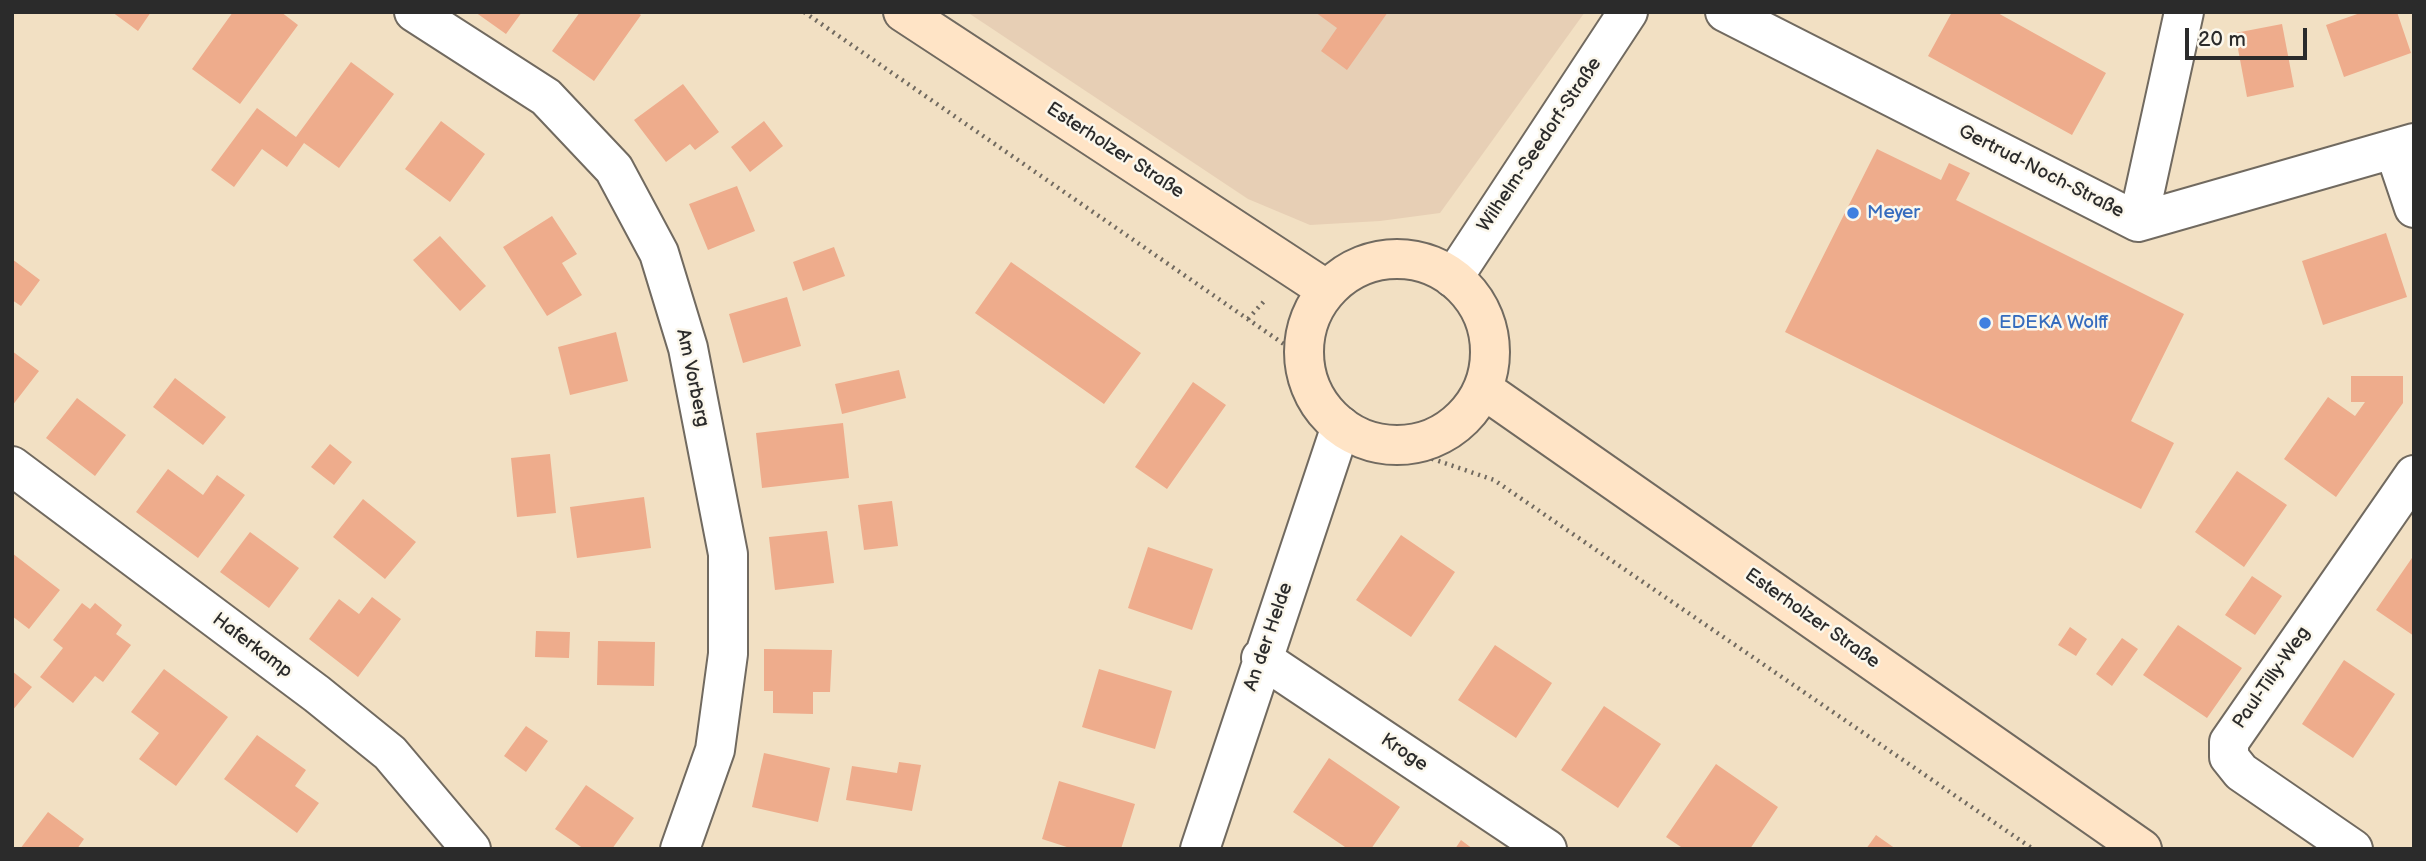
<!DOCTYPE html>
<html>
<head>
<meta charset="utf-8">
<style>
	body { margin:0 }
	#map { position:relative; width:2426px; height:861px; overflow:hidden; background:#f2e0c3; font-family:"Balsamiq Sans",sans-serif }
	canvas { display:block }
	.frame { position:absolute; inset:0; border:14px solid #2b2b2b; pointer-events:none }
	.scale { position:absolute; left:2185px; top:28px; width:122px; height:32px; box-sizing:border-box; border:4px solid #2b2b2b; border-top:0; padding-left:9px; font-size:21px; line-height:24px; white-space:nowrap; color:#2b2b2b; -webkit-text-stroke:5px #fbf7ec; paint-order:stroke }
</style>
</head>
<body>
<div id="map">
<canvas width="2426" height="861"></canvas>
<div class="frame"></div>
<div class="scale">20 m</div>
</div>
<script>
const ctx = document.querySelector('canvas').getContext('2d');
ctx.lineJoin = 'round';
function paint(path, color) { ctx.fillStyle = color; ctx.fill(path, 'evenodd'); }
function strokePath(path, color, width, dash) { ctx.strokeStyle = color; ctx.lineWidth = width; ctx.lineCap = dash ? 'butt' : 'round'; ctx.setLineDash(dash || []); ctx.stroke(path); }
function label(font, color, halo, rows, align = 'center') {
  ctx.font = font + ' "Balsamiq Sans",sans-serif'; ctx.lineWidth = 5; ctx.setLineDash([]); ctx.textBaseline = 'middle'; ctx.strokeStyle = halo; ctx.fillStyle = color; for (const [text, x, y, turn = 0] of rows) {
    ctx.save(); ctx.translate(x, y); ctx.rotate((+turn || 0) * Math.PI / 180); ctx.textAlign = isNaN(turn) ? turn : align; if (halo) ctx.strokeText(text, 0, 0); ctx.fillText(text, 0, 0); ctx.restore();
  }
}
paint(new Path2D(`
	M967,12H1585L1440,213L1380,221L1310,225L1248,199Z`), '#e7cfb5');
paint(new Path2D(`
	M112,12H151L138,31Z
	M233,12H281L298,25L240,104L192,69Z
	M475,12H522L506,34Z
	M580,12H636L641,15L594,81L552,51Z
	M1315,12H1388L1347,70L1321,51L1337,28Z
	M1952,12H1996L2106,73L2072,135L1928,56Z
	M2363,12H2397L2411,53L2344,77L2326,25Z
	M2282,24L2294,87L2247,97L2235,33Z
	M351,62L394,94L339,168L304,143L287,167L262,149L234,187L211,170L257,108L296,137Z
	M683,84L719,132L695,150L690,144L666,162L634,120Z
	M441,121L485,154L450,202L405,169Z
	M764,121L783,146L750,172L731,147Z
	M1877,149L1941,180L1949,163L1970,173L1956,200L2184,314L2131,421L2174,443L2141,509L1785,332Z
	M737,186L755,231L708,250L689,204Z
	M552,216L577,254L562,263L582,295L547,316L503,247Z
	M2386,233L2407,297L2323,325L2302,261Z
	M440,236L486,286L460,311L413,260Z
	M834,247L845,276L803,291L793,262Z
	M12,259L40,280L21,306L12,300Z
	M1011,262L1141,353L1104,404L975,313Z
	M787,297L801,346L743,363L729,314Z
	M616,332L628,381L570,395L558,347Z
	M12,351L39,371L12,406Z
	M899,370L906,398L842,414L835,384Z
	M2351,376H2403V403L2336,497L2284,459L2328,397L2355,416L2365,402H2351Z
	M175,378L226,417L203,445L153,407Z
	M1193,382L1226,405L1167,489L1135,467Z
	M77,398L126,435L95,476L46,438Z
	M843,423L849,478L762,488L756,433Z
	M330,444L352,462L334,485L311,467Z
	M550,454L556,513L517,517L511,458Z
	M168,469L203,495L217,475L245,495L198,558L136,512Z
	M2237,471L2287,505L2244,567L2195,532Z
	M644,497L651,548L577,558L570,507Z
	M363,499L416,542L385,579L333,537Z
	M892,501L898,546L864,550L858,505Z
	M827,531L834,583L775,590L769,537Z
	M250,532L299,568L269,608L220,572Z
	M1401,535L1455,572L1411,637L1356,600Z
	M1148,547L1213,569L1192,630L1128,608Z
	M12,553L60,590L29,629L12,616Z
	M2414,555V636L2376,610Z
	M2252,576L2282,596L2255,635L2225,615Z
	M372,597L401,619L358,677L309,639L339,599L359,614Z
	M82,603L90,609L95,603L122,625L116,634L131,645L103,682L95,676L73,703L40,677L63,648L53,640Z
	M2178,625L2242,668L2207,718L2143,675Z
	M2070,627L2087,639L2076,656L2058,645Z
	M536,631L570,632L569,658L535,657Z
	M2122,638L2138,649L2112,686L2096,674Z
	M598,641L655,642L654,686L597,685Z
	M1495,645L1552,683L1516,738L1458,700Z
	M764,649L832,650L830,692H813V714L773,713V691H764Z
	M2344,660L2395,694L2353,758L2302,724Z
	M164,669L228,717L176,786L139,759L159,733L131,712Z
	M1099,669L1172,691L1155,749L1082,727Z
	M12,671L32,687L12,711Z
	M1604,706L1661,744L1618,808L1561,770Z
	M526,726L548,741L526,772L504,756Z
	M257,735L306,770L295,786L319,803L297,833L224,779Z
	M764,753L830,768L818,822L752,807Z
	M1329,758L1400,807L1371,849H1348L1293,812Z
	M899,762L921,765L912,811L846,800L852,766L897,773Z
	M1716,764L1778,807L1750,849H1684L1666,837Z
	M1059,781L1135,804L1121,849H1073L1042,839Z
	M586,785L634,818L612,849H584L555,829Z
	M48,812L84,839L77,849H20Z
	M1876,835L1896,849H1866Z
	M1461,840L1473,849H1455Z`), '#eeac8c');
const minor = new Path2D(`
	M414,12L546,97L614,169L659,253L688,348L728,554V654L715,750L680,849
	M1725,12L2138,222L2414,143
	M2394,149L2414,208
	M2138,222L2184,12
	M1453,278L1628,12
	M12,466L317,694L390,753L471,849
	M1261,658L1547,849
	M1200,849L1341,426
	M2353,849L2241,772L2229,757V742L2414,475`);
const secondary = new Path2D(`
	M903,12L1327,290
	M1304 352a93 93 0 1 1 186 0a93 93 0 1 1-186 0Z
	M1483,389L2142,849`);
strokePath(minor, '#716a60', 42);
strokePath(secondary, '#716a60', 42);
strokePath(new Path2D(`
	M804,12L1304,358
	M1248,319L1266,299
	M1392,445L1494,480L2033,849`), '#716a60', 4.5, [2, 5]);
strokePath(minor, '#fff', 38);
strokePath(secondary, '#ffe4c6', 38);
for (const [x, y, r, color] of [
	[1853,213,7,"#3f7fe0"],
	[1985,323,7,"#3f7fe0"]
]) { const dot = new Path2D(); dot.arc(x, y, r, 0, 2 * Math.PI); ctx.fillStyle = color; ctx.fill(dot); strokePath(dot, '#fbf7ec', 2.5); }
label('19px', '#2b2b2b', '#fbf7ec', [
	["Wilhelm-Seedorf-Straße",1540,145,-56],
	["Esterholzer Straße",1115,151,33],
	["Gertrud-Noch-Straße",2041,172,27],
	["Am Vorberg",692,378,78],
	["Esterholzer Straße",1812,619,35],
	["An der Helde",1269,637,-71],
	["Haferkamp",252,646,37],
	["Paul-Tilly-Weg",2272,678,-55],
	["Kroge",1404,753,34]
]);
label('19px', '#366cbe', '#fbf7ec', [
	["Meyer",1867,213],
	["EDEKA Wolff",1999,323]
], 'left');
</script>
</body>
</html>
